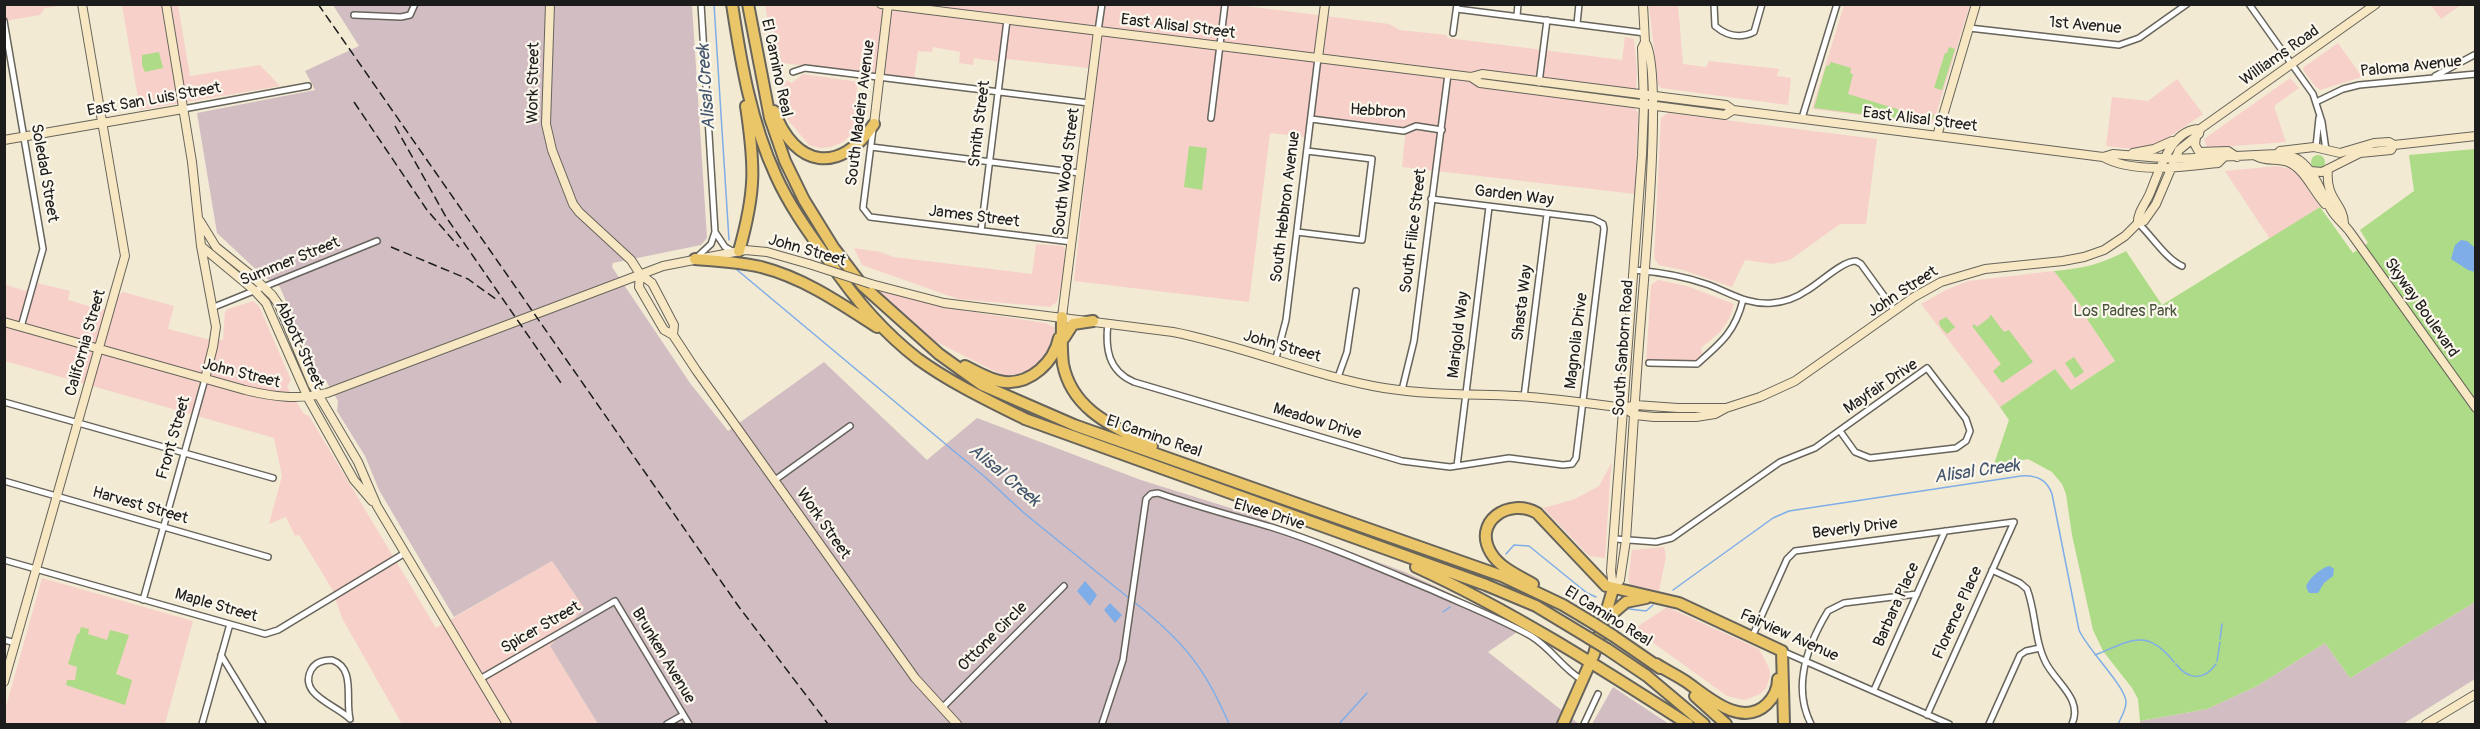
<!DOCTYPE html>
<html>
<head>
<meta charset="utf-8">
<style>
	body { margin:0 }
	#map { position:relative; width:2480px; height:729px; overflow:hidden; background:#f2ead2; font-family:Pangolin,sans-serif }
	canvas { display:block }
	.frame { position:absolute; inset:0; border:6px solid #1c1c1c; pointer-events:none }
</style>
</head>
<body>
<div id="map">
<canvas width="2480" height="729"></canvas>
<div class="frame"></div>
</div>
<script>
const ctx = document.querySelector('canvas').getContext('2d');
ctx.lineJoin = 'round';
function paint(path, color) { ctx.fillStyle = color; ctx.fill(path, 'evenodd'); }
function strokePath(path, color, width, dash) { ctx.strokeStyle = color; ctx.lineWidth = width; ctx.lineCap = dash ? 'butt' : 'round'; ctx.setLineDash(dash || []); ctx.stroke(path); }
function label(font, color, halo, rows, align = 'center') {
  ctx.font = font + ' Pangolin,sans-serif'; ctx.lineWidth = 4.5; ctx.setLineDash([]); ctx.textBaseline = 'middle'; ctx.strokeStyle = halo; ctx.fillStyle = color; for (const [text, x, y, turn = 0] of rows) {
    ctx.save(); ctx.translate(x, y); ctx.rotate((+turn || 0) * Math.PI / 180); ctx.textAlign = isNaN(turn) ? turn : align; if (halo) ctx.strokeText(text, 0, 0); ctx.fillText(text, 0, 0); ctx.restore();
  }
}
paint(new Path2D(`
	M765,4L1238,5L1389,24L1400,30L1446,35L1448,38L1622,60L1625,37L1634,39L1637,73L1635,109L1638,113L1635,194L1402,167L1406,127L1316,116L1312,138L1270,133L1249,302L1074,281L1097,69L1007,59L1000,62L974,58L973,65L959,63L960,52L933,47L932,52L918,51L914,79L782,63L785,80L792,83L803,74L858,82L854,110L869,111L855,130L843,142L831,147L820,148L809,145L788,120L774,60Z
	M5,5H65L45,8L40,15L10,20L5,24Z
	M122,5H178L190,76L260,65L280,86L140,110Z
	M1649,5H1678L1683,64L1706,67L1709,61L1779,69L1777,76L1791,78L1788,105L1661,88L1658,85Z
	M1844,5H1970L1933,124L1812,109Z
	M2431,5H2461L2441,19Z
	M2338,43L2362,77L2320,90L2315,86L2303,70L2304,67Z
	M2290,78L2299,88L2274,106L2286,142L2207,148L2204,139Z
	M2177,79L2203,114L2166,139L2146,147L2132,149L2106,146L2112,97L2148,101Z
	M1668,113L1877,139L1866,224H1840L1790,260L1773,264L1745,260L1732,287L1683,270L1659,265L1654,258L1661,118Z
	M2277,166L2290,169L2297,174L2320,207L2270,239L2225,171Z
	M1036,244L1063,246L1065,250L1063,277L1057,302L1050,307L958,299L862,265L854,248L880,252L894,257L1032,274Z
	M2054,271L2089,316L2087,319L2115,361L2071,390L2055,369L2000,407L1921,304L1946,290L1968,281Z
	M1658,280L1687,286L1734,304L1729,319L1720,332L1701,348L1703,357L1693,362H1646L1651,285Z
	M37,283L70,291L68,300L102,310L123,292L174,306L168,329L207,339L223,340L225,312L228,309L253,301L259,306L291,380L287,387L304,414L309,416L436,628L552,561L584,608L550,646L598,724H402L342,618L332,589L299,535L295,536L286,517L269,524L282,476L274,438L5,361L4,284L25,291Z
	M875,290L965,311L1046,323L1055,328L1051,346L1031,372L1004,376L925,336Z
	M1612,462L1610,480L1605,558L1589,556L1543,508L1575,499L1599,486Z
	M1664,547L1666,557L1659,591L1630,585L1628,579L1632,550Z
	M42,578L193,621L165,724H5V710Z
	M1667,607L1759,649L1769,668L1770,676L1766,688L1760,694L1745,700L1727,696L1634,629Z`), '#f7d0ca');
paint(new Path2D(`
	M333,5H692L707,238L701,245L613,263L612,267L690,383L728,431L824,362L927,460L977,418L1141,480L1243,512L1405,572L1523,628L1488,652L1579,724H598L550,646L584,608L552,561L454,617L379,490L365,456L337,411L338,401L326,381L319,380L280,287L263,276L217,233L197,113L315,90L305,71L359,46Z
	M2475,602V679L2403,724H2140V721L2207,709L2257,686L2325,643L2350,678Z
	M1613,687L1669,724H1592Z`), '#d2bec2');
paint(new Path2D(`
	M1949,47L1955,49L1942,90L1934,88L1945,53H1947Z
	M159,52L163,68L145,72L142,65V55Z
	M1831,62L1851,68L1850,73L1853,74L1848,94L1923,117L1929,114L1935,115L1930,123L1814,108L1826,66L1829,65Z
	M1189,146L1207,148L1202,190L1184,187Z
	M2475,149V602L2350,678L2325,643L2257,686L2207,709L2140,721L2138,699L2132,688L2103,651L2093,630L2072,535L2066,494L2062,484L2052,472L2028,459L1993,467L2009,420L2000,407L2055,369L2071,390L2115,361L2087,319L2089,316L2054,271C2081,269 2102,264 2126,251L2162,305L2320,207L2353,253L2368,243L2360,230L2414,191L2409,155Z
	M2311 162a7 7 0 1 1 14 0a7 7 0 1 1-14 0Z
	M1989,315H1991L2004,332L2009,330L2033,362L2002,383L1993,371L2001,364L1972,326L1974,324L1977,327L1990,317Z
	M1946,317L1955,327L1947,334L1940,326L1939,321Z
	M2074,357L2084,372L2075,378L2065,363Z
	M81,627L89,629L88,634L107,640L110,630L129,635L116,674L132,680L125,705L66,685L67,680H75L77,667L68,664L77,634H79Z`), '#aedb87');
paint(new Path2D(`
	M2461,240L2467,241L2475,248V272L2468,270L2451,259L2455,245Z
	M2330,566L2334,569L2333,576L2324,583L2318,593H2309L2306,587C2308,579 2322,567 2330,566Z
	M1085,581L1097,595L1090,606L1077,591Z
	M1110,603L1122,615L1115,623L1104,610Z`), '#7eade8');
strokePath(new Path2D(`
	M714,4L729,240
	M736,269L985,477L1024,513L1130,599
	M1506,554L1514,545L1529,546L1587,593L1596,597
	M1673,590L1773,518L1789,511L2021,476C2036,475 2047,479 2052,494L2079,630C2087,649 2126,687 2126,702C2126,710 2121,718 2118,724
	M1134,602C1182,640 1205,667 1229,724
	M1629,609L1646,611L1653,605
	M1443,612L1450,607
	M2220,639L2222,624
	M2095,655C2130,641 2146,627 2174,662
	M2217,661L2220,642
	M2176,664C2188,680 2204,681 2216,664
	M1339,724L1367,693`), '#7eade8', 1.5);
const street = new Path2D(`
	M701,4L715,232L725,247L734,252
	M1714,4L1715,26C1727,36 1740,39 1754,32L1762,4
	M2249,4L2313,94L2322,122L2326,150
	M1457,9L1645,33
	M354,15L401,17L410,15L415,4
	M1517,16L1518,4
	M4,21L43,249L21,327
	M1577,24L1579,4
	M1969,28L2119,45L2139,38L2187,4
	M1098,31L1102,4
	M1453,33L1457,4
	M793,72L805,68L1089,103
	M2435,76L2476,54
	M1539,83L1547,20
	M2316,102L2343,89L2359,85L2476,74
	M183,109L308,86
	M1211,118L1225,4
	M1802,118L1837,4
	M1311,119L1404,131L1416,126L1442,130
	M873,129L863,208L870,217L1072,242
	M871,147L1080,173
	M2316,147L2319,118
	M2138,223C2152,236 2166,259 2182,266
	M981,231L1007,20
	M1297,232L1362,240L1372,159L1307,151
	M695,259L711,244L715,232
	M1634,270C1659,272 1683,276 1706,284C1729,292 1746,305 1772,303C1784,302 1796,298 1806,291C1820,283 1842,261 1856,261L1861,264L1895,311
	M214,307L377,241
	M1108,323C1105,348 1108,371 1134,382L1402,461L1450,467L1509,458L1563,465L1572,464L1576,458L1604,229L1603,224L1593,219L1431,199
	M1276,358L1286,320L1318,58
	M1649,363L1697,364C1721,343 1735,332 1743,300
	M1338,377L1347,352L1356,291
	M1402,390L1414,341L1448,74
	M1524,397L1547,214
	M4,402L273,478
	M1457,466L1489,207
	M775,480L850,426
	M4,481L268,557
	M1615,539L1656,542L1672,538L1780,462L1815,448L1927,368L1966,419L1970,431L1966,441L1956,448L1870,458L1855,452L1840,431
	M4,560L265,634L278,630L405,553
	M1992,570L2020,583L2027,589C2036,612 2034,640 2046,663C2057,684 2083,699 2072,724
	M143,600L205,379
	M1752,637L1787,559L1795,551L2014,522
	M4,640L16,643
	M1782,651L1949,724
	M221,655L263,724
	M332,660C356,668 345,699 350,719C337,705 298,695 311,670C315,662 323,660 332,660Z
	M480,679L615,601L689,724
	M1874,690L1945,531
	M942,708L1064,586
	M1927,715L2014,522
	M202,724L230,624
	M667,724L683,715
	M1102,724L1123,660L1146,499L1151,494L1158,493C1195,506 1233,516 1271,527C1325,544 1379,568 1432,590C1465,605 1499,618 1531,636C1551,648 1562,668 1582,680
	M1584,724L1598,694
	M1811,724C1792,687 1808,644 1828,611L1844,603L1917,594
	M1989,724L2020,655L2026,651L2040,648`);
const secondary = new Path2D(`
	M166,4L192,162L201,246L255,291L266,303L308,398L354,480L372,501
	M550,4L546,124L552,150L573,204L579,212L631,260L640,274L652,283L674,325L673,335
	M881,4L1471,77L1482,74L1726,105L1733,110L2103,157L2113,154L2174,159L2277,154C2283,158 2292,154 2299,160C2316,172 2321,194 2332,211C2337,219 2345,225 2350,232L2476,408
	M1318,58L1325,4
	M1471,77L1480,83L1725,115L1733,110
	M874,124L888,4
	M1937,136L1976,4
	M2196,137L2195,145L2199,152L2228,151L2237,157
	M4,140L183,109
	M2133,153L2154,149L2172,141
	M2277,154L2280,151L2314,147L2340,153L2374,143L2389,142L2394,145L2476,136
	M2256,156C2267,162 2276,158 2288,162C2304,168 2313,191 2325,204
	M2103,157C2133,174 2185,167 2218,163L2223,158
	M2328,169C2325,200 2343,202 2344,223
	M2310,171L2322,172L2360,153L2391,150L2394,145
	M200,221L216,247L252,276L272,295L279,305L312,384L358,462L377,506L507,724
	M2138,223C2137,213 2146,203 2150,193C2159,172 2170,129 2200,129L2376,4
	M201,246L216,327L213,347L205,379
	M640,274L639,287L664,330L673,335L696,370L915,678L957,724
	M871,284L944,303L1173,332C1244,346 1313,376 1384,388C1428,395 1471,394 1516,396C1552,398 1588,403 1624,408L1636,405L1678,408H1726
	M1062,317L1098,31
	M4,322L245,390C274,397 297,400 327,393L663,266L745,250L767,252L809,264
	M1624,408L1635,415L1654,417H1696L1715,414L1726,408L1760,397L1795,381L1914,297L1941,282L1985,269L2063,261L2084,257L2104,250L2125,236L2138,223L2144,221L2156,204L2179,150L2199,134L2200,129
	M1613,589L1611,571L1642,155L1644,104L1642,48L1645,42L1643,4
	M1613,589L1620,580L1626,540C1631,466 1635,392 1641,318C1644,276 1664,67 1645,42
	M4,682L125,256L82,4
	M2426,724L2476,694`);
const highway = new Path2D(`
	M732,4C741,63 751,122 776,176C790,207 810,234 829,261C854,298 883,332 918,359C951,383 989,401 1025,419L1486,585L1536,606L1589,638
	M748,4L770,118L785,161L804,200L833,247L862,285L939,354L982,385L1074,425L1502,576L1563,605L1593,623
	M774,111C795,168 840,175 874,124
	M739,251C756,191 755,166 746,106
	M695,259C717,261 739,262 761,267C804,278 840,303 877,327
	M1062,317C1062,332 1061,349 1063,364C1072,411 1115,427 1152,446
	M1064,338L1073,324L1093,321
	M965,366C977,372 991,381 1005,382C1031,384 1054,362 1059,338
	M1416,567C1512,611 1599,667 1688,724
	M1533,584C1519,576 1500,568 1491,553C1472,522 1509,497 1537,513L1606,586L1679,603L1782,651L1784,724
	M1605,620L1626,602L1646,598
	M1612,635L1660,668
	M1607,649L1647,676L1704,724
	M1656,664C1667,671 1678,676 1688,683C1709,698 1742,728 1767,704C1774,697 1778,689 1778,679
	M1695,696L1726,724
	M1563,724L1594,654L1613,589`);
strokePath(street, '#67645c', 8);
strokePath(secondary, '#67645c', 10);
strokePath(highway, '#67645c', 14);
strokePath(street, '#fff', 5);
strokePath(secondary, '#f7e8c3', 8);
strokePath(highway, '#ebc669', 10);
strokePath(new Path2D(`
	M318,4L739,607L828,724
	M354,102L427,210L459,247
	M395,126L446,217L561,383
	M391,247L468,279L497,300`), '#1c1c1c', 1.5, [9, 4.5]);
const secondaryBridge = new Path2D(`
	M809,264L871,284`);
const highwayBridge = new Path2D(`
	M1593,623L1612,635
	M1589,638L1607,649`);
strokePath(secondaryBridge, '#67645c', 10, []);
strokePath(highwayBridge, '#67645c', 14, []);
strokePath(secondaryBridge, '#f7e8c3', 8);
strokePath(highwayBridge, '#ebc669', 10);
label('16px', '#1c1c1c', '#fbf7ec', [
	["1st Avenue",2085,26,5],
	["East Alisal Street",1178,27,7],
	["Williams Road",2280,56,-35],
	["Paloma Avenue",2411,67,-6],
	["El Camino Real",776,68,78],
	["Work Street",534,83,-89],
	["East San Luis Street",154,100,-10],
	["Hebbron",1378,112,4],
	["South Madeira Avenue",861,113,-83],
	["East Alisal Street",1920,120,7],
	["Smith Street",980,124,-83],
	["South Wood Street",1067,172,-83],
	["Soledad Street",44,173,80],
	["Garden Way",1514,196,7],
	["South Hebbron Avenue",1286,207,-83],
	["James Street",974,217,7],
	["South Filice Street",1414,231,-83],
	["John Street",807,251,16],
	["Summer Street",290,262,-22],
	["John Street",1903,292,-33],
	["Shasta Way",1523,303,-83],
	["Skyway Boulevard",2421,308,55],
	["Marigold Way",1459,335,-83],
	["Magnolia Drive",1577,341,-83],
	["California Street",86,343,-74],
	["Abbott Street",299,345,65],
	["John Street",1282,347,16],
	["South Sanborn Road",1624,348,-86],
	["John Street",241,374,14],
	["Mayfair Drive",1881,387,-34],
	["Meadow Drive",1317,422,17],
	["El Camino Real",1154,437,19],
	["Front Street",174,438,-74],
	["Harvest Street",140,506,16],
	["Elvee Drive",1269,515,17],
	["Work Street",823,524,55],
	["Beverly Drive",1855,529,-7],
	["Barbara Place",1897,605,-66],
	["Maple Street",216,606,16],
	["Florence Place",1958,613,-66],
	["El Camino Real",1608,617,32],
	["Spicer Street",541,628,-30],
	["Fairview Avenue",1789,636,24],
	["Ottone Circle",993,637,-45],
	["Brunken Avenue",663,656,59]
]);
label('16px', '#48553c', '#fbf7ec', [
	["Los Padres Park",2125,312]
]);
label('italic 18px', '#43566e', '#fbf7ec', [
	["Alisal Creek",707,87,-94],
	["Alisal Creek",1977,472,-8],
	["Alisal Creek",1004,476,40]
]);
</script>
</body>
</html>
